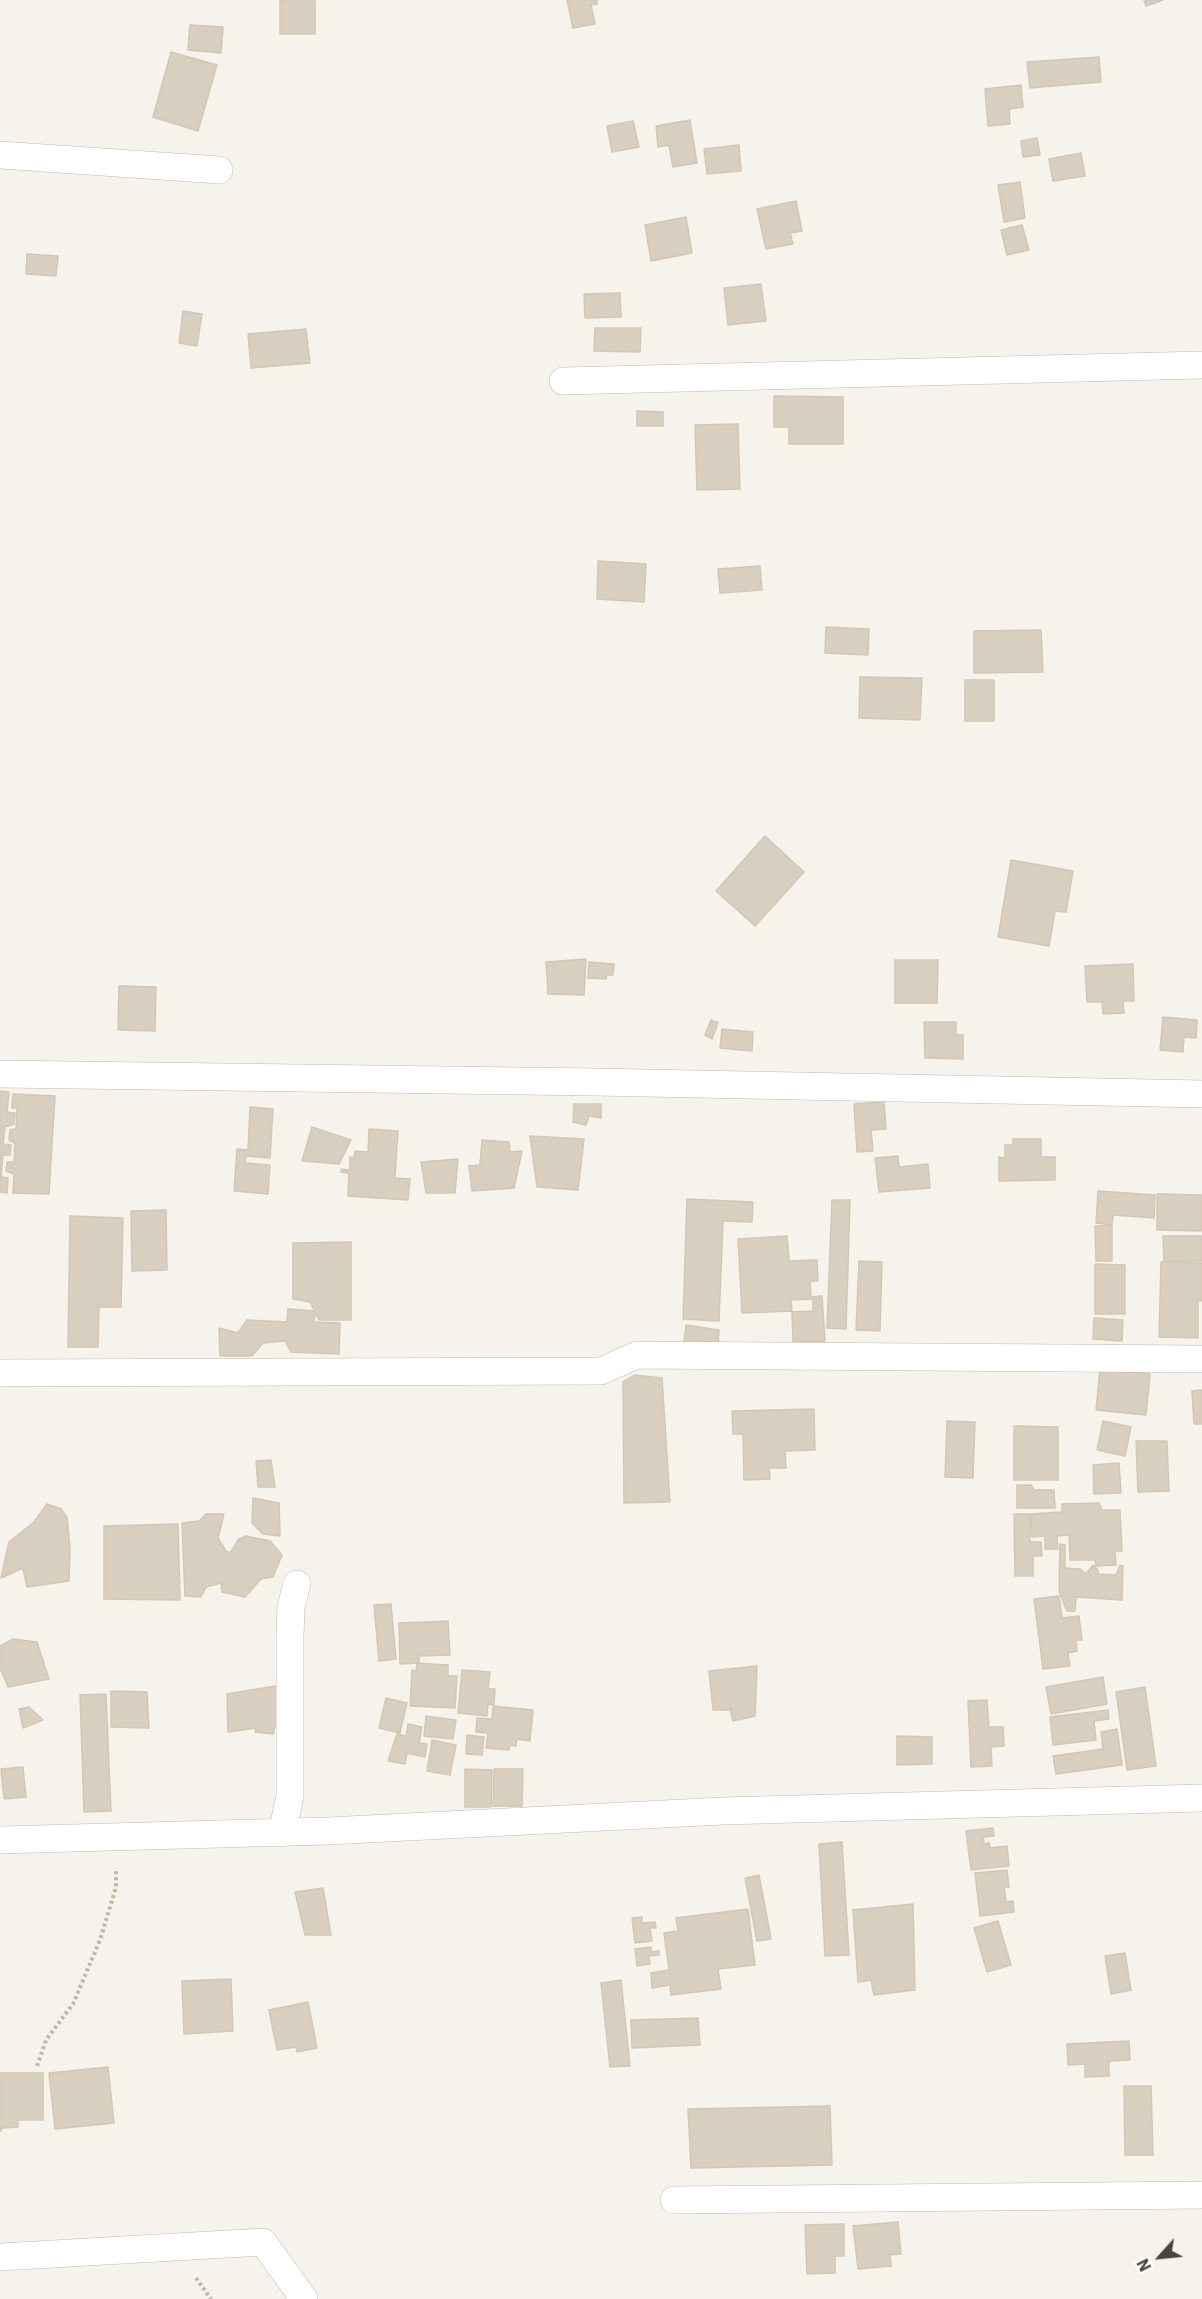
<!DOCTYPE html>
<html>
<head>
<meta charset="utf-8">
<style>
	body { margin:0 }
	#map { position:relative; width:1202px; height:2299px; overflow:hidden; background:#f6f3ec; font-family:"IBM Plex Sans",sans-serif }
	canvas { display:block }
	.north { position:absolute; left:1130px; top:2227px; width:60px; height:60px; -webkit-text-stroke:4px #fff; paint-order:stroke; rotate:243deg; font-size:16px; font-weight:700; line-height:24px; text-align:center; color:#4b4439 }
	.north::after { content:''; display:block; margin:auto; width:21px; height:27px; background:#4b4439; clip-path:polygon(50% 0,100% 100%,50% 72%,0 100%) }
</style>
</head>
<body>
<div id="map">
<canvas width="1202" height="2299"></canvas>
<div class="north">N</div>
</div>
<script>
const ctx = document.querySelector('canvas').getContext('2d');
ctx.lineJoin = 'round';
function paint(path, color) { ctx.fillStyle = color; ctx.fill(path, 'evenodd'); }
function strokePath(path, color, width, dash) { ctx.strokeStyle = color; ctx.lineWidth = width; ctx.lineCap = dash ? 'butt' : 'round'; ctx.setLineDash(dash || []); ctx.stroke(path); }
const building = new Path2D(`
	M280,0H315V34H280Z
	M567,0H597V4L591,5L595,24L573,28Z
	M1144,0H1163L1146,6Z
	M190,25L223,27L221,53L188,50Z
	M171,52L217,65L198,131L153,117Z
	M1099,57L1101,82L1030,88L1027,62Z
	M1021,85L1023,107L1009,109L1010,124L988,126L985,89Z
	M690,120L697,163L673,167L669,145L658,147L656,126Z
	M633,121L639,147L612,152L607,126Z
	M1037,138L1040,155L1023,157L1021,141Z
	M739,145L741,171L707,174L704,149Z
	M1081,153L1085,176L1053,181L1049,159Z
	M1020,182L1025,218L1004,222L998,185Z
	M796,201L802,231L790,233L793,244L766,249L757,209Z
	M686,217L692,253L651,261L645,225Z
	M1022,225L1029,250L1007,255L1001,230Z
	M27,254L58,256L56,276L26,274Z
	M761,284L766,321L728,325L724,288Z
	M620,293L621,317L585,318L584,294Z
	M183,311L202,314L197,346L179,343Z
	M595,328H641L640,352L594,351Z
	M306,329L310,363L251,368L248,334Z
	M774,396L843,397V444H789V427H774Z
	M637,411L663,412V426H637Z
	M738,424L740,489L697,490L695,425Z
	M598,561L646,564L644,602L597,599Z
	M760,566L762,590L720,593L718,569Z
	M826,627L869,629L868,655L825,653Z
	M1041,630L1043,672L974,673V631Z
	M860,677L922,678L920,720L859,718Z
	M965,680H994V721H965Z
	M765,836L804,872L755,926L716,891Z
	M1011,860L1073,871L1066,912L1055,911L1049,946L998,937Z
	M586,959L584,995L548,994L546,962Z
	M895,960H938L937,1003H895Z
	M589,962L614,964L613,975H607L606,979L588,978Z
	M1133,964L1134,1001H1123L1124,1013L1103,1014L1102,1002H1087L1085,966Z
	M119,986L156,987L155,1031L118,1030Z
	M1163,1017L1197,1020L1196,1038L1184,1037L1183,1052L1160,1050Z
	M711,1020L718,1023L712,1039L705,1035Z
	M924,1022H956V1035H963V1059L925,1058Z
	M722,1029L753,1032L752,1051L720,1048Z
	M0,1091L9,1092L7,1112L15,1113L14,1124L5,1127L3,1144L11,1145L10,1155H3L1,1177L8,1178L7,1193L0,1192Z
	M13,1094L55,1096L49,1194L13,1193L14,1174L6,1171L7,1162H14L15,1143L9,1140L10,1130L16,1129L17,1108H12Z
	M884,1102L886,1129L871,1130L873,1151L857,1152L854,1104Z
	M574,1104H601V1118L589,1116L586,1125L573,1122Z
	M250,1107L273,1109L270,1158L246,1156L245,1163L270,1165L268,1194L234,1191L237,1149L248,1150Z
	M312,1127L351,1140L339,1164L302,1161Z
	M369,1129L398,1131L395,1178L410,1179L408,1200L348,1196L349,1173L341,1172V1169L350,1170V1157L354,1158L355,1151L368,1152Z
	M530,1136L584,1139L578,1190L537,1187Z
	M1013,1139H1041V1157H1055V1180L999,1181V1157L1005,1158V1145H1013Z
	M482,1140L509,1142L510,1152L522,1151L514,1188L472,1191L469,1166L480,1165Z
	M898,1156L899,1167L928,1164L930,1188L879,1192L875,1158Z
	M458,1159L455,1193H426L421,1162Z
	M1098,1191L1155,1195L1154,1218L1113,1215L1112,1225L1096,1223Z
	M1157,1194L1202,1195V1231L1157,1230Z
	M687,1199L753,1202L752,1222L723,1221L719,1321L683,1319Z
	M832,1200H850L846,1329L827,1328Z
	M166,1210L167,1270L132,1271L131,1211Z
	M70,1216L123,1218L121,1307H99L98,1347H68Z
	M1095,1226H1112V1261H1096Z
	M787,1236L789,1261L817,1260L818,1281H810L811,1297L822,1296L825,1341L793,1342L792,1312L813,1311V1299L791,1300L792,1311L742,1313L738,1239Z
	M1163,1236H1202V1261H1164Z
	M351,1242V1320H319L310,1302L293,1299V1243Z
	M859,1261L882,1262L880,1331L856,1330Z
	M1161,1262L1202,1263V1301H1198V1338L1159,1337Z
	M1095,1264L1125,1265V1314H1095Z
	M288,1309L315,1311L314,1322L340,1323L339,1354L291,1352L285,1341L263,1343L252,1356H220L219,1328L238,1333L247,1320L287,1322Z
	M1094,1318L1123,1320L1122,1341L1093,1339Z
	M686,1325L719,1330L718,1346L684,1342Z
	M1100,1369L1150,1374L1146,1415L1096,1410Z
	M635,1375L662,1378L670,1502L624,1503L623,1382Z
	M1202,1390V1424H1194L1192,1391Z
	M814,1409L815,1450L785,1451L786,1468H769L770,1479L744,1480L743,1434H733L732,1411Z
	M947,1421L975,1422L973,1478L945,1477Z
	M1103,1421L1131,1427L1125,1456L1097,1450Z
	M1014,1426L1058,1427V1480H1014Z
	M1136,1441H1167L1169,1491L1138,1492Z
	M271,1460L275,1487H258L256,1461Z
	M1119,1463L1121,1493L1094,1494L1093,1465Z
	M1017,1485H1031L1034,1490H1054L1055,1508H1017Z
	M253,1498L279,1503L280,1536L263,1534L252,1523Z
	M1099,1503L1102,1510H1120L1122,1551H1115L1116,1565L1096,1566L1095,1560H1070L1069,1535L1057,1536L1058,1549H1045V1536L1032,1537L1031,1514L1062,1512V1504Z
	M47,1504L61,1509L67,1517L70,1548L69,1581L27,1587L23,1568L1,1578L9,1542L33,1523Z
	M206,1514H224L218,1538L226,1551L230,1553L239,1539L246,1536L270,1541L282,1555L273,1577L261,1579L245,1597L222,1592L221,1583L206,1587L201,1597L185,1596L182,1523L199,1521Z
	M1014,1514H1030V1542H1041L1042,1556H1033V1576H1015Z
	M178,1524L180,1600L104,1599V1526Z
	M1060,1544L1065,1545V1568L1080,1569L1086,1574L1093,1565L1098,1570V1574L1116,1575L1120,1565L1123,1566L1122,1600L1076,1597L1075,1611H1067L1059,1591Z
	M1059,1596L1062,1618L1079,1616L1082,1640H1076L1077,1651L1068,1653L1070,1666L1043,1669L1034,1599Z
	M391,1604L396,1659L379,1661L374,1605Z
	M448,1621L450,1655L419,1656V1663L400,1664L399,1623Z
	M13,1639L37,1642L49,1679L8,1687L0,1668V1646Z
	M417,1663L448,1665V1676H457L455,1708L410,1706L412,1670L416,1671Z
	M757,1666L755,1716L733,1721L730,1710H713L709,1671Z
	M462,1670L490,1672L488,1689H495L494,1705L488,1704L487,1716L458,1713Z
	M1103,1677L1107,1704L1051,1714L1046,1687Z
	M288,1684L284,1726H275L273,1734L255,1732L256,1728L228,1732L227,1694Z
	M1145,1687L1156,1766L1127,1770L1116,1692Z
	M111,1691L147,1692L149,1728L111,1727Z
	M106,1694L111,1811L84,1812L80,1695Z
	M386,1698L407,1703L400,1733L379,1728Z
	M987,1700L989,1727H1003L1004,1746L991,1747L992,1766L971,1767L968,1701Z
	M493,1706L533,1710L530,1741L517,1739L516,1746L510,1745L509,1750L486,1748L488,1733L476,1732L477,1718L492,1719Z
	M29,1707L43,1720L23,1728L19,1709Z
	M1108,1710L1109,1719L1094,1721L1096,1740L1053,1745L1050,1717Z
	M426,1716L456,1720L453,1739L424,1736Z
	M408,1724L422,1727L419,1743L427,1744L425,1757L407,1753L405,1764L388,1761L397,1734L406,1736Z
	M1117,1729L1122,1765L1056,1774L1053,1756L1103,1749L1101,1732Z
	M467,1735L484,1737L482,1755L466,1754Z
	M897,1736L932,1737V1764L897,1765Z
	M432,1740L456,1745L450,1775L427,1771Z
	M23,1767L26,1797L4,1799L1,1769Z
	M465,1769L492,1770L491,1807H465Z
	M494,1769H523L522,1806H493Z
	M993,1828L994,1836L983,1837L984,1844L989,1843L990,1848L1007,1846L1009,1866L971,1870L966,1831Z
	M842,1842L849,1955L825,1956L819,1844Z
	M1007,1870L1009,1887H1004L1006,1902L1013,1901L1014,1912L980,1916L975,1873Z
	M759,1875L771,1939L757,1941L745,1878Z
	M323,1888L331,1935H305L295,1892Z
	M913,1904L915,1990L874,1995L871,1980L858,1982L853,1910Z
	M748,1909L755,1965L718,1969L721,1989L671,1995L670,1985L652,1988L651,1973L669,1970L664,1933L678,1931L676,1918Z
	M642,1917V1923L655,1922L656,1928H650L652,1941L635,1943L632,1918Z
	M998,1921L1011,1965L987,1972L974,1928Z
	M651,1947V1952L659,1951V1955L649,1956L650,1964L637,1966L635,1949Z
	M1125,1953L1131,1990L1111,1994L1105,1956Z
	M231,1979L233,2031L184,2034L182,1981Z
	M621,1980L630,2066L610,2067L601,1983Z
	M308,2002L317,2048L297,2052L296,2047L277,2050L269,2010Z
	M698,2018L700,2045L632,2048L631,2020Z
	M1129,2041L1130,2060L1109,2061V2076L1085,2077V2064L1068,2065L1067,2044Z
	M108,2067L114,2123L55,2129L49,2073Z
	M0,2073H43V2120H18V2127L2,2128L0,2132Z
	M1124,2086H1151L1153,2155H1125Z
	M830,2106L832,2165L691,2168L688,2109Z
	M898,2222L901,2254L890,2255L891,2266L858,2269L853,2226Z
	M844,2224V2256H835V2273L807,2274L805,2225Z`);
paint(building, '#d8cfc1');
strokePath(building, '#d3c7b4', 1.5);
const street = new Path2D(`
	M0,155L219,170
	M563,381L1202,365
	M0,1074L595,1082L1202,1094
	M0,1373L601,1371L637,1355L1202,1359
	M282,1833L290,1796V1637L291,1607L297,1584
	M0,1840L328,1831L723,1811L1202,1798
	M674,2200L1202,2195
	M0,2257L263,2242L304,2299`);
strokePath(street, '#c2bbae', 28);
strokePath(new Path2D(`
	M37,2066L46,2040L73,2004L100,1940L116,1887V1868
	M196,2278L211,2299`), '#c4b79f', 4, [3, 3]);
strokePath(street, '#fff', 27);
</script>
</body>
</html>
